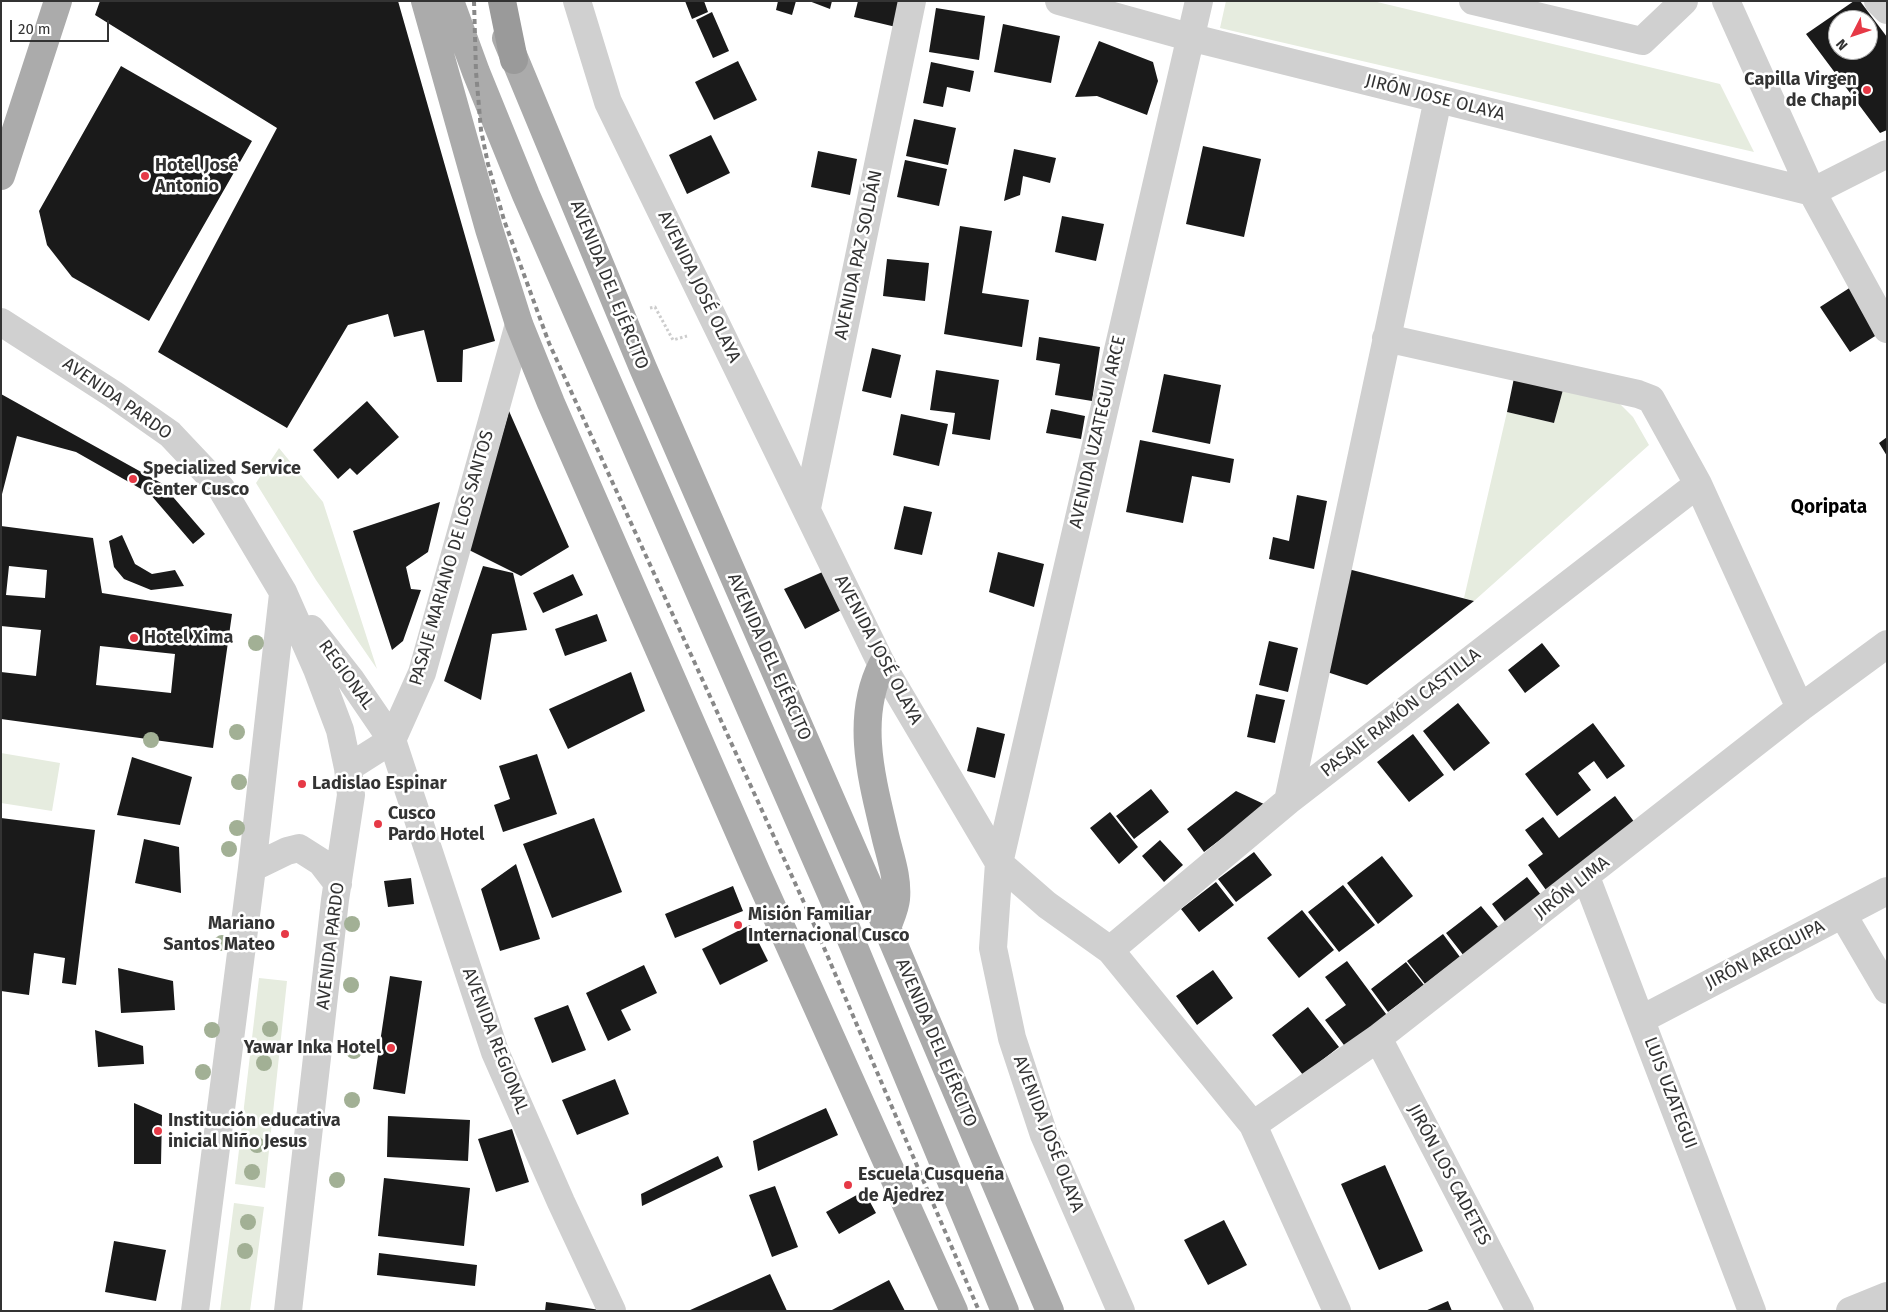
<!DOCTYPE html>
<html>
<head>
<meta charset="utf-8">
<style>
	body { margin:0 }
	#map { position:relative; width:1888px; height:1312px; overflow:hidden; background:#fff; font-family:"Fira Sans",sans-serif }
	canvas { display:block }
	.frame { position:absolute; inset:0; border:2px solid #333; pointer-events:none }
	.north { position:absolute; left:1828px; top:10px; width:50px; height:50px; box-sizing:border-box; background:#fff; border:1px solid #adadad; border-radius:50%; rotate:229deg; font-size:14px; font-weight:700; line-height:20px; text-align:center; color:#333 }
	.north::after { content:''; display:block; margin:auto; width:18px; height:22px; background:#e63946; clip-path:polygon(50% 0,100% 100%,50% 72%,0 100%) }
	.scale { position:absolute; left:10px; top:20px; width:99px; height:22px; box-sizing:border-box; border:2px solid #333; border-top:0; padding-left:6px; font-size:15px; line-height:18px; white-space:nowrap; color:#333; -webkit-text-stroke:4px #fff; paint-order:stroke }
</style>
</head>
<body>
<div id="map">
<canvas width="1888" height="1312"></canvas>
<div class="frame"></div>
<div class="north">N</div>
<div class="scale">20 m</div>
</div>
<script>
const ctx = document.querySelector('canvas').getContext('2d');
ctx.lineJoin = 'round';
function paint(path, color) { ctx.fillStyle = color; ctx.fill(path, 'evenodd'); }
function strokePath(path, color, width, dash) { ctx.strokeStyle = color; ctx.lineWidth = width; ctx.lineCap = dash ? 'butt' : 'round'; ctx.setLineDash(dash || []); ctx.stroke(path); }
function label(font, color, halo, rows, align = 'center') {
  ctx.font = font + ' "Fira Sans",sans-serif'; ctx.lineWidth = 5; ctx.setLineDash([]); ctx.textBaseline = 'middle'; ctx.strokeStyle = halo; ctx.fillStyle = color; for (const [text, x, y, turn = 0] of rows) {
    ctx.save(); ctx.translate(x, y); ctx.rotate((+turn || 0) * Math.PI / 180); ctx.textAlign = isNaN(turn) ? turn : align; if (halo) ctx.strokeText(text, 0, 0); ctx.fillText(text, 0, 0); ctx.restore();
  }
}
paint(new Path2D(`
	M1226,1H1373L1720,84L1754,152L1220,28Z
	M1564,386L1614,398L1633,417L1649,445L1474,601L1464,598L1507,412L1554,423Z
	M279,448L323,502L377,669L316,580L256,483Z
	M1,753L60,763L52,811L1,803Z
	M259,978L287,981L265,1188L235,1184Z
	M234,1203L264,1207L250,1311H220Z`), '#e6ecdf');
paint(new Path2D(`
	M100,1H398L495,341L463,350L462,382H437L424,330L394,337L388,314L348,325L287,428L158,352L277,128L95,15Z
	M685,1H704L708,12L692,19Z
	M778,1H796L792,15L776,10Z
	M809,1H832L830,9Z
	M858,1H902L896,27L854,17Z
	M1854,1H1860L1887,37V130L1880,133L1806,34ZM1838,20H1868V50H1838Z
	M936,8L985,16L979,60L929,52Z
	M712,12L729,51L713,58L696,20Z
	M1003,24L1060,36L1051,83L994,72Z
	M1099,41L1153,62L1158,81L1147,115L1097,96L1075,97Z
	M738,61L757,100L714,120L695,82Z
	M931,62L974,71L970,92L947,87L943,107L923,103Z
	M121,66L252,141L149,321L72,277L47,245L39,211Z
	M914,119L956,128L948,165L906,156Z
	M711,135L730,173L687,194L669,155Z
	M1203,146L1261,159L1244,237L1186,224Z
	M1014,149L1056,158L1050,183L1023,176L1020,195L1004,201Z
	M818,151L857,159L850,195L811,187Z
	M905,160L947,169L939,206L897,197Z
	M1062,216L1104,224L1096,261L1055,252Z
	M960,226L992,231L982,293L1029,300L1022,347L944,334Z
	M887,259L929,263L925,301L883,296Z
	M1854,285L1883,331L1850,352L1820,307Z
	M1039,337L1100,347L1092,401L1055,395L1060,364L1036,360Z
	M872,348L901,355L891,398L862,391Z
	M936,370L999,380L990,440L952,434L955,413L930,410Z
	M1164,374L1221,385L1210,444L1152,432Z
	M1514,378L1564,386L1554,423L1507,412Z
	M1,394L161,483L205,534L193,544L150,494L76,452L17,436L1,498Z
	M367,401L399,437L357,475L350,468L338,479L313,450Z
	M1051,409L1085,416L1081,439L1046,433Z
	M509,411L569,547L521,576L469,550Z
	M901,414L948,424L939,466L893,455Z
	M1887,437V456L1879,443Z
	M1140,440L1234,459L1230,483L1192,476L1183,523L1126,512Z
	M1297,495L1327,501L1314,569L1269,559L1273,537L1289,541Z
	M440,502L428,552L406,567L411,589L421,590L403,641L392,650L353,531Z
	M904,506L932,512L922,555L894,549Z
	M1,526L93,538L102,593L232,614L213,748L1,719V672L36,676L41,630L1,626ZM9,566L47,570L45,598L6,595ZM100,646L175,654L171,693L96,685Z
	M122,535L135,564L152,574L175,570L184,586L151,590L124,579L114,567L109,541Z
	M998,552L1044,564L1034,607L989,592Z
	M483,566L513,573L527,630L492,634L481,700L444,681Z
	M1348,569L1474,601L1367,685L1327,672Z
	M827,570L847,607L805,629L784,589Z
	M573,574L583,595L543,613L533,593Z
	M597,614L607,641L565,656L555,629Z
	M1269,641L1298,648L1288,692L1259,685Z
	M1542,643L1560,666L1525,693L1508,670Z
	M631,672L645,711L568,749L549,709Z
	M1256,694L1285,700L1275,743L1247,737Z
	M1458,703L1490,743L1454,771L1423,731Z
	M1593,723L1625,766L1607,779L1594,761L1578,773L1591,790L1557,816L1525,774Z
	M977,727L1005,734L995,778L967,771Z
	M1413,734L1444,775L1409,802L1377,762Z
	M537,754L557,814L503,832L494,805L510,799L499,766Z
	M132,757L192,777L180,825L117,815Z
	M1151,789L1169,812L1134,839L1116,816Z
	M1236,791L1266,805L1204,852L1187,829Z
	M1615,796L1635,823L1546,890L1528,865L1543,854L1525,830L1543,817L1559,838Z
	M1110,812L1138,847L1119,864L1090,828Z
	M1,818L95,830L76,985L62,983L65,958L34,953L29,995L1,991Z
	M594,818L622,892L552,918L523,844Z
	M144,839L179,847L181,893L135,883Z
	M1160,840L1183,865L1164,882L1142,856Z
	M1254,852L1272,875L1236,902L1218,879Z
	M1382,856L1413,896L1378,924L1347,883Z
	M516,864L540,939L500,951L481,889Z
	M1527,877L1545,900L1509,927L1492,904Z
	M411,878L414,904L388,907L384,881Z
	M1216,882L1234,905L1199,932L1181,909Z
	M1343,885L1375,925L1339,952L1308,912Z
	M733,886L743,911L675,938L665,914Z
	M1481,906L1500,929L1464,956L1446,933Z
	M1302,910L1334,950L1299,978L1267,938Z
	M750,925L768,961L720,985L702,949Z
	M1443,934L1460,957L1425,984L1407,961Z
	M1347,961L1389,1018L1347,1049L1325,1020L1346,1005L1325,977Z
	M1406,962L1424,985L1388,1012L1371,989Z
	M644,965L657,993L621,1010L631,1030L608,1041L586,993Z
	M118,968L173,981L175,1010L121,1013Z
	M1213,970L1233,998L1197,1025L1176,996Z
	M390,976L422,981L405,1094L373,1089Z
	M568,1005L586,1050L552,1063L534,1018Z
	M1308,1007L1339,1047L1303,1075L1272,1035Z
	M95,1030L143,1046L144,1064L98,1067Z
	M615,1079L629,1114L577,1135L562,1100Z
	M134,1103L162,1115L161,1164H134Z
	M826,1108L838,1135L758,1171L753,1141Z
	M388,1116L470,1120L468,1161L387,1157Z
	M512,1129L529,1182L496,1192L478,1139Z
	M718,1156L723,1167L642,1206L641,1194Z
	M1385,1165L1423,1251L1379,1270L1341,1184Z
	M384,1178L470,1188L464,1246L378,1236Z
	M775,1186L798,1247L772,1257L749,1195Z
	M864,1191L876,1213L839,1234L826,1212Z
	M1224,1220L1247,1265L1208,1285L1184,1240Z
	M114,1241L166,1250L156,1301L105,1292Z
	M379,1253L477,1265L475,1286L377,1275Z
	M770,1274L787,1311H688Z
	M889,1280L905,1311H830Z
	M1448,1301L1452,1311H1425Z
	M546,1302L600,1310L599,1311H545Z`), '#1a1a1a');
strokePath(new Path2D(`
	M650,308L655,307L673,340L687,336`), '#cdcdcd', 3, [2.5, 2.5]);
strokePath(new Path2D(`
	M577,1L608,102L882,665L999,863L993,948L1012,1038L1044,1135L1121,1311
	M1059,1L1189,37L1812,192L1887,154
	M1199,1L999,863L1047,905L1110,950L1253,1125L1337,1311
	M1473,1L1642,41L1684,1
	M1726,1L1812,192L1887,329
	M1878,1L1887,10
	M1,322L113,394L170,434L221,488L283,592L317,669L340,730L348,768L351,795L335,900L288,1311
	M1386,338L1638,394L1651,399L1698,484L1800,708
	M807,508L912,1
	M311,629L351,680L392,740L495,1052L561,1202L612,1311
	M348,768L392,740L422,673L519,324
	M1288,801L1438,99
	M252,868L287,851L299,848L321,862L338,884
	M1586,877L1752,1311
	M1843,915L1887,990
	M1110,950L1288,801L1698,484
	M1642,1019L1887,891
	M1378,1038L1520,1311
	M1253,1125L1378,1038L1800,708L1887,644
	M195,1311L252,868L283,594
	M1850,1311L1887,1296`), '#d0d0d0', 28);
strokePath(new Path2D(`
	M425,1L489,229L519,324L551,403L756,871L954,1311
	M450,1L476,72L526,195L847,930L1005,1311
	M506,38L643,368L887,928L1050,1311
	M1,176L58,1
	M882,665C854,720 873,783 886,839C891,859 898,879 896,899C895,909 890,919 887,928`), '#ababab', 28);
strokePath(new Path2D(`
	M502,1L514,60`), '#9a9a9a', 28);
strokePath(new Path2D(`
	M474,1L476,72L481,130L488,164L504,220L549,343L816,929L979,1311`), '#888', 4, [5, 4]);
ctx.fillStyle = '#a2b095';
for (const [x, y] of [
	[256,643],
	[237,732],
	[151,740],
	[239,782],
	[237,828],
	[229,849],
	[352,924],
	[222,943],
	[351,985],
	[270,1029],
	[212,1030],
	[354,1051],
	[264,1063],
	[203,1072],
	[352,1100],
	[257,1145],
	[252,1172],
	[337,1180],
	[248,1222],
	[245,1251]
]) { ctx.beginPath(); ctx.arc(x, y, 8, 0, 2 * Math.PI); ctx.fill(); }
for (const [x, y, r, color] of [
	[1867,90,5,"#e63946"],
	[145,176,5,"#e63946"],
	[133,479,5,"#e63946"],
	[134,638,5,"#e63946"],
	[302,784,5,"#e63946"],
	[378,824,5,"#e63946"],
	[738,925,5,"#e63946"],
	[285,934,5,"#e63946"],
	[391,1048,5,"#e63946"],
	[158,1131,5,"#e63946"],
	[848,1185,5,"#e63946"]
]) { const dot = new Path2D(); dot.arc(x, y, r, 0, 2 * Math.PI); ctx.fillStyle = color; ctx.fill(dot); strokePath(dot, '#fff', 2); }
label('bold 18px', '#333', '#fff', [
	["Capilla Virgen",1857,80,"right"],
	["de Chapi",1857,101,"right"],
	["Hotel José",155,166],
	["Antonio",155,187],
	["Specialized Service",143,469],
	["Center Cusco",143,490],
	["Hotel Xima",144,638],
	["Ladislao Espinar",312,784],
	["Cusco",388,814],
	["Pardo Hotel",388,835],
	["Misión Familiar",748,915],
	["Internacional Cusco",748,936],
	["Mariano",275,924,"right"],
	["Santos Mateo",275,945,"right"],
	["Yawar Inka Hotel",381,1048,"right"],
	["Institución educativa",168,1121],
	["inicial Niño Jesus",168,1142],
	["Escuela Cusqueña",858,1175],
	["de Ajedrez",858,1196]
], 'left');
label('18px', '#333', '#fff', [
	["JIRÓN JOSE OLAYA",1435,98,14],
	["AVENIDA PAZ SOLDÁN",859,255,-78],
	["AVENIDA DEL EJÉRCITO",609,285,68],
	["AVENIDA JOSÉ OLAYA",699,287,64],
	["AVENIDA PARDO",117,399,35],
	["AVENIDA UZATEGUI ARCE",1098,432,-77],
	["PASAJE MARIANO DE LOS SANTOS",452,558,-74],
	["AVENIDA JOSÉ OLAYA",878,650,62],
	["AVENIDA DEL EJÉRCITO",769,657,66],
	["REGIONAL",346,675,54],
	["PASAJE RAMÓN CASTILLA",1401,713,-38],
	["JIRÓN LIMA",1572,888,-38],
	["AVENIDA PARDO",331,946,-83],
	["JIRÓN AREQUIPA",1765,955,-27],
	["AVENIDA REGIONAL",495,1041,69],
	["AVENIDA DEL EJÉRCITO",936,1043,67],
	["LUIS UZATEGUI",1670,1093,69],
	["AVENIDA JOSÉ OLAYA",1048,1134,69],
	["JIRÓN LOS CADETES",1449,1175,62]
]);
label('bold 19px', '#000', '#fff', [
	["Qoripata",1829,508]
]);
</script>
</body>
</html>
